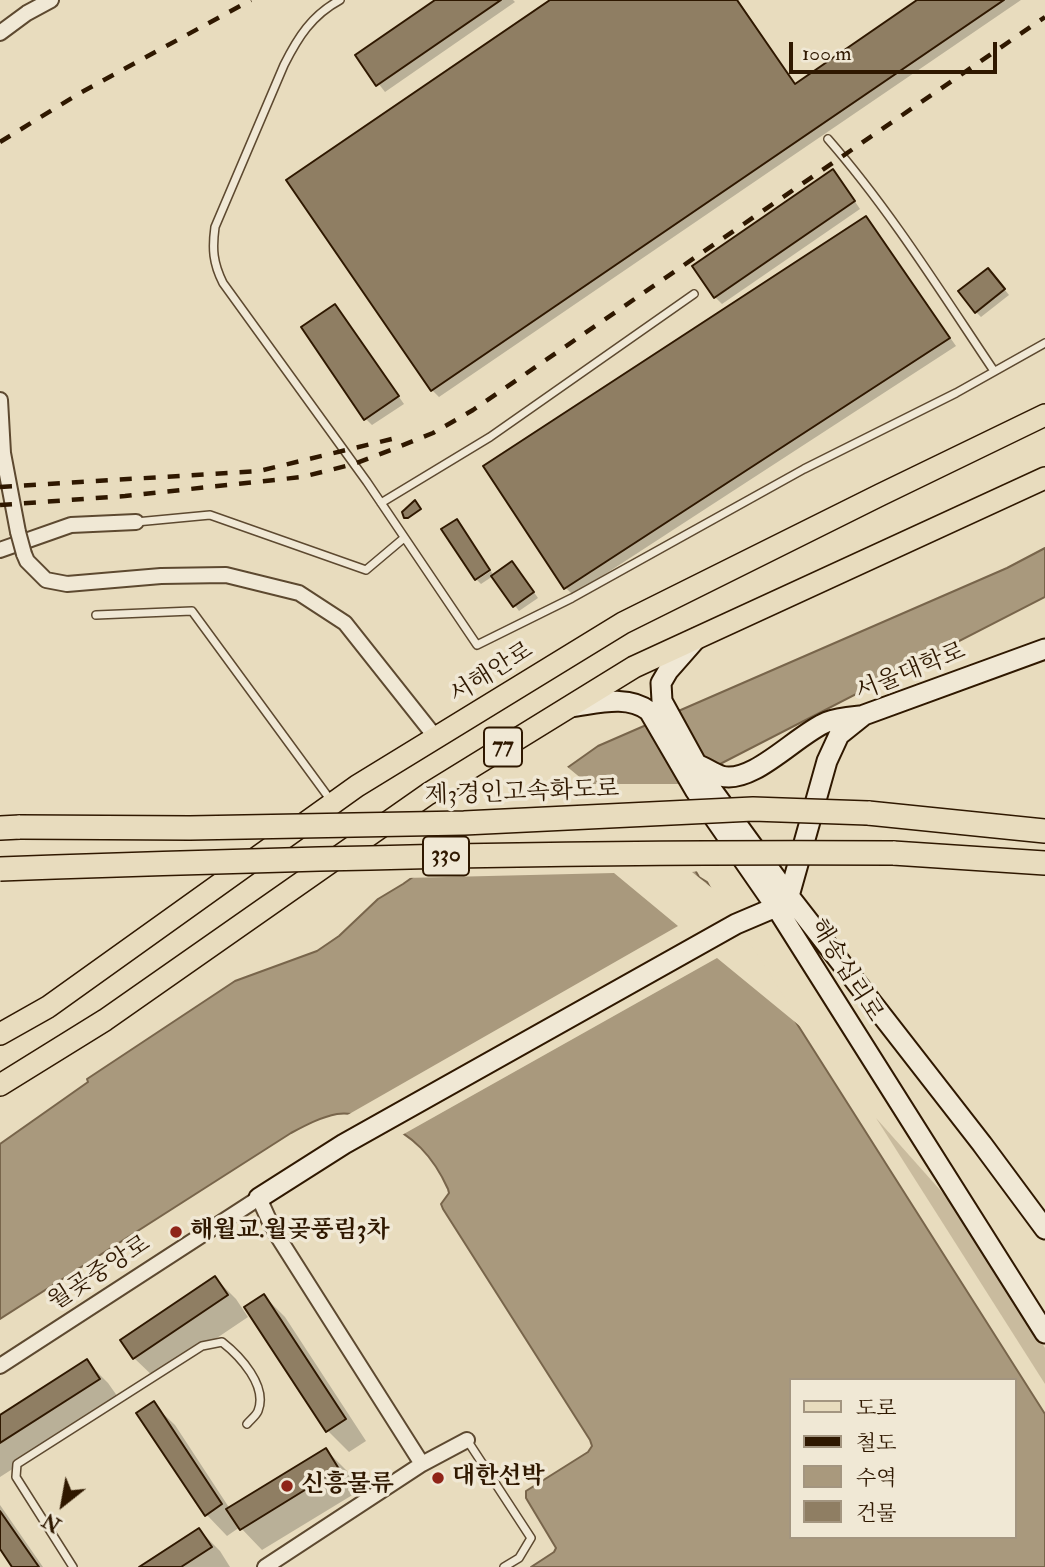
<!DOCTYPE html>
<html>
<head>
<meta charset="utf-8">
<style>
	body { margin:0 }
	#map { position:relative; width:1045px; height:1567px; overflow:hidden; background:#e8dcbe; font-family:"IM FELL Double Pica","Noto Serif KR",serif }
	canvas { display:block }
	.legend { position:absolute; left:789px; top:1378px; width:228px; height:161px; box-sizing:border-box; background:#f0e8d5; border:2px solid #a39580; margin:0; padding:9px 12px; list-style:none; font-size:21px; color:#2f1800 }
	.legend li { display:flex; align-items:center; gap:14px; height:35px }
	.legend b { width:35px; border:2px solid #a39580 }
	.north { position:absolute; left:28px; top:1469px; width:70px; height:70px; -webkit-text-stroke:5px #f0e8d5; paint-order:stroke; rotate:211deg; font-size:19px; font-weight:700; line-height:28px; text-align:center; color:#2f1800 }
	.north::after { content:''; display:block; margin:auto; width:24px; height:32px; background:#2f1800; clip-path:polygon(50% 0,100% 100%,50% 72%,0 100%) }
	.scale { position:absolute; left:789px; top:42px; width:208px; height:32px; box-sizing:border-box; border:4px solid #2f1800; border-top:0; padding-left:9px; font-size:21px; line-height:24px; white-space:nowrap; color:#2f1800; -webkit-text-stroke:5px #f0e8d5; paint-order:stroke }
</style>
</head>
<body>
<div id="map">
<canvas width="1045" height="1567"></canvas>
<ul class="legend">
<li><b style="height:9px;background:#e8dcbe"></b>도로</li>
<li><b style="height:9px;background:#2f1800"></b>철도</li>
<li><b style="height:19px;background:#a9997d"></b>수역</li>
<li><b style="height:19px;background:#8f7e63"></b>건물</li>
</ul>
<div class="north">N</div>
<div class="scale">100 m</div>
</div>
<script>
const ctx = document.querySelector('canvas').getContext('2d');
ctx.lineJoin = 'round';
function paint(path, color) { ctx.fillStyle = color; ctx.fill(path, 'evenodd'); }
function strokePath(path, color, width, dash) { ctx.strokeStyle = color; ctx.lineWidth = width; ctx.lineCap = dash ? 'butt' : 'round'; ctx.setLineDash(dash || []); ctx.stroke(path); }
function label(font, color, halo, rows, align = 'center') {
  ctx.font = font + ' "IM FELL Double Pica","Noto Serif KR",serif'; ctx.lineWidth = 7; ctx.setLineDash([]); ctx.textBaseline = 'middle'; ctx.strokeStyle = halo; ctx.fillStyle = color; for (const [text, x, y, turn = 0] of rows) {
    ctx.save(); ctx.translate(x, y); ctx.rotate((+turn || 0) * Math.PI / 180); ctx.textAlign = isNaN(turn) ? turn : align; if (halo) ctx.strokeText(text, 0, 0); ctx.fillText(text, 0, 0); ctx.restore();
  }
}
paint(new Path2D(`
	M876,1118L949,1200L1045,1348V1384Z`), '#c9bb9e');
const water = new Path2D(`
	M1045,548V597L654,798L699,877L707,882L714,895L698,924V945L766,975L1045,1414V1567H531L554,1552L556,1548L526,1498V1491L588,1452L592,1446L590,1440L443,1209L441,1204L449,1193L448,1189C433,1156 413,1135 380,1121C366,1116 352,1112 337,1114C321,1117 306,1125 291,1133L0,1319V1144L88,1082L87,1079L235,981L317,951L339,936L378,899L403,884L598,746L1007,568ZM791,1380H1015V1537H791Z`);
paint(water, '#a9997d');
strokePath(water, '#78654b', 2);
paint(new Path2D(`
	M565,765L588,784H689L658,799L699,871L692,872L717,892V917L713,922L700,927L701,944L706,948L736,941L748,942L753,948L806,1031L717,958L402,1135L379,1122L361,1118L344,1117L678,926L614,873L405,878Z`), '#e8dcbe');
paint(new Path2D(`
	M438,0H513L515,2L385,92L357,56Z
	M553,0H738L796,85L920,0H1021L439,397L432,390Z
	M840,179L860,209L722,304L715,297Z
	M866,218L956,346L573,595L566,588L486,466Z
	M993,275L1009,295L981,317L976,312Z
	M335,306L404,404L372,425L365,418Z
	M457,521L489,568L475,577Z
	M517,568L538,598L519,611L493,576L481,584L477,580L491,571L494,576Z
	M215,1278L236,1299L248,1317L156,1379L134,1358Z
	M264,1296L285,1317L366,1441L349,1452L328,1431L247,1307Z
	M87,1362L108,1383L120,1400L0,1477V1417Z
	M153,1404L175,1425L230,1509L326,1450L347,1471L359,1491L262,1550L240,1527L227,1536L206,1514Z
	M0,1505L43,1567H14L0,1546Z
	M199,1530L220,1551L230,1567H142Z`), '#0003');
const building = new Path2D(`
	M435,0H501L376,86L355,55Z
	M550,0H737L795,84L917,0H1004L431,391L286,180Z
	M833,169L855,201L714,298L692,266Z
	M866,216L950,338L564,589L483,466Z
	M988,268L1005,289L975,313L958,291Z
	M335,304L399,396L364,420L301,327Z
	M415,500L421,509L408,518H404L402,512Z
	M457,519L490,570L475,580L441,529Z
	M512,561L534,592L513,607L491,576Z
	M215,1276L228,1295L133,1359L120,1340Z
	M264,1294L346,1419L326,1432L244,1307Z
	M87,1359L100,1379L0,1443V1415Z
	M154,1401L222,1504L205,1516L136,1413Z
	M326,1448L339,1469L240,1530L226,1509Z
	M0,1511L39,1567H12L0,1549Z
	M199,1528L212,1547L181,1567H139Z`);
paint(building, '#8f7e63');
strokePath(building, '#2f1800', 2);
const service = new Path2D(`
	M340,0C312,15 298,37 284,65L215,227C212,249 213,263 223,283L367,482L477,645L572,598L804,469L956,393L1045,343
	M828,139C890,210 941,292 994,371
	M381,503L490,437L694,294
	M136,522L210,515L366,570L404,538
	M96,615L192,611L332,802
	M467,1440L531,1538L519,1558L504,1567
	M73,1567L16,1477L17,1464L202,1346L222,1342C240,1356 268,1386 258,1411C256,1416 250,1420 247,1424`);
const minor = new Path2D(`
	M0,33L27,13L51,0
	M0,400L3,453L18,532
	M0,550L71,525L136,522
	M24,554L27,561L46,580L67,584L161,576L226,575L299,593L345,623L437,739
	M0,1366L259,1198L273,1229L422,1464
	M265,1567L422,1464L467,1440`);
const secondary = new Path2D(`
	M697,638L668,671L661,683L662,701L707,783L789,896L982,1144L1045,1229
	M570,707C596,704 627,694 649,711L695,790L776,907L1045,1333
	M696,764C704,767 713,773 721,776C753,785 797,734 827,722C837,718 850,717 860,716
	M789,896L827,761L839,735L864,715L1045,649
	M259,1198L344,1144L736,924L776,907L786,899`);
const primary = new Path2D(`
	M0,1034L48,1007L357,786L623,623L880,495L1045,415
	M0,1085L105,1020L428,794L634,667L1045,478`);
const trunk = new Path2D(`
	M868,813L1045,831
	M0,828L20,827
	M893,853L1045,863`);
strokePath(service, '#5d4930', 10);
strokePath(minor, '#5d4930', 18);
strokePath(secondary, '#2f1800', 23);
strokePath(primary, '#2f1800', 24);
strokePath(trunk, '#2f1800', 26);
strokePath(service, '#f0e8d5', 7);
strokePath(minor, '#f0e8d5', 14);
strokePath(secondary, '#f0e8d5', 19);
strokePath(primary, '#e8dcbe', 21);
strokePath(trunk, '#e8dcbe', 23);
strokePath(new Path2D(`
	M0,142L80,93L251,0
	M0,487L259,471L400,437
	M0,505L125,496L302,477L354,464L396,448L433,433L473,410L1045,17`), '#2f1800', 4.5, [12, 12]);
const minorBridge = new Path2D(`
	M18,532L24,554`);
const trunkBridge = new Path2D(`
	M20,827L190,828L464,823L753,809L868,813
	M0,869C298,858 595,851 893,853`);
strokePath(minorBridge, '#5d4930', 18, []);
strokePath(trunkBridge, '#2f1800', 26, []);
strokePath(minorBridge, '#f0e8d5', 14);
strokePath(trunkBridge, '#e8dcbe', 23);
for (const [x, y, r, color] of [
	[176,1232,7,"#8f2418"],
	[438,1478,7,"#8f2418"],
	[287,1486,7,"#8f2418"]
]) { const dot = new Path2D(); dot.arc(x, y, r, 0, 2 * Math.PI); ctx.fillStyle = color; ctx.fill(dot); strokePath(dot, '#f0e8d5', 2.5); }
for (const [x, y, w] of [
	[503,747,38],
	[446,856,46]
]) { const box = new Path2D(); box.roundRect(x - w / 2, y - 19.5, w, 39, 5); ctx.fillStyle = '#f0e8d5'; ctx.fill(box); strokePath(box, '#2f1800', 2); }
label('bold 23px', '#2f1800', null, [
	["77",503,747],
	["330",446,856]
]);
label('24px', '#2f1800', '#f0e8d5', [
	["서울대학로",911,673,-22],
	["서해안로",492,674,-32],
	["제3경인고속화도로",522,794,-2],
	["해송십리로",845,971,58],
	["월곶중앙로",100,1274,-33]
]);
label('bold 24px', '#2f1800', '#f0e8d5', [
	["해월교.월곶풍림3차",190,1232],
	["대한선박",452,1478],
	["신흥물류",301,1486]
], 'left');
</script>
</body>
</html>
